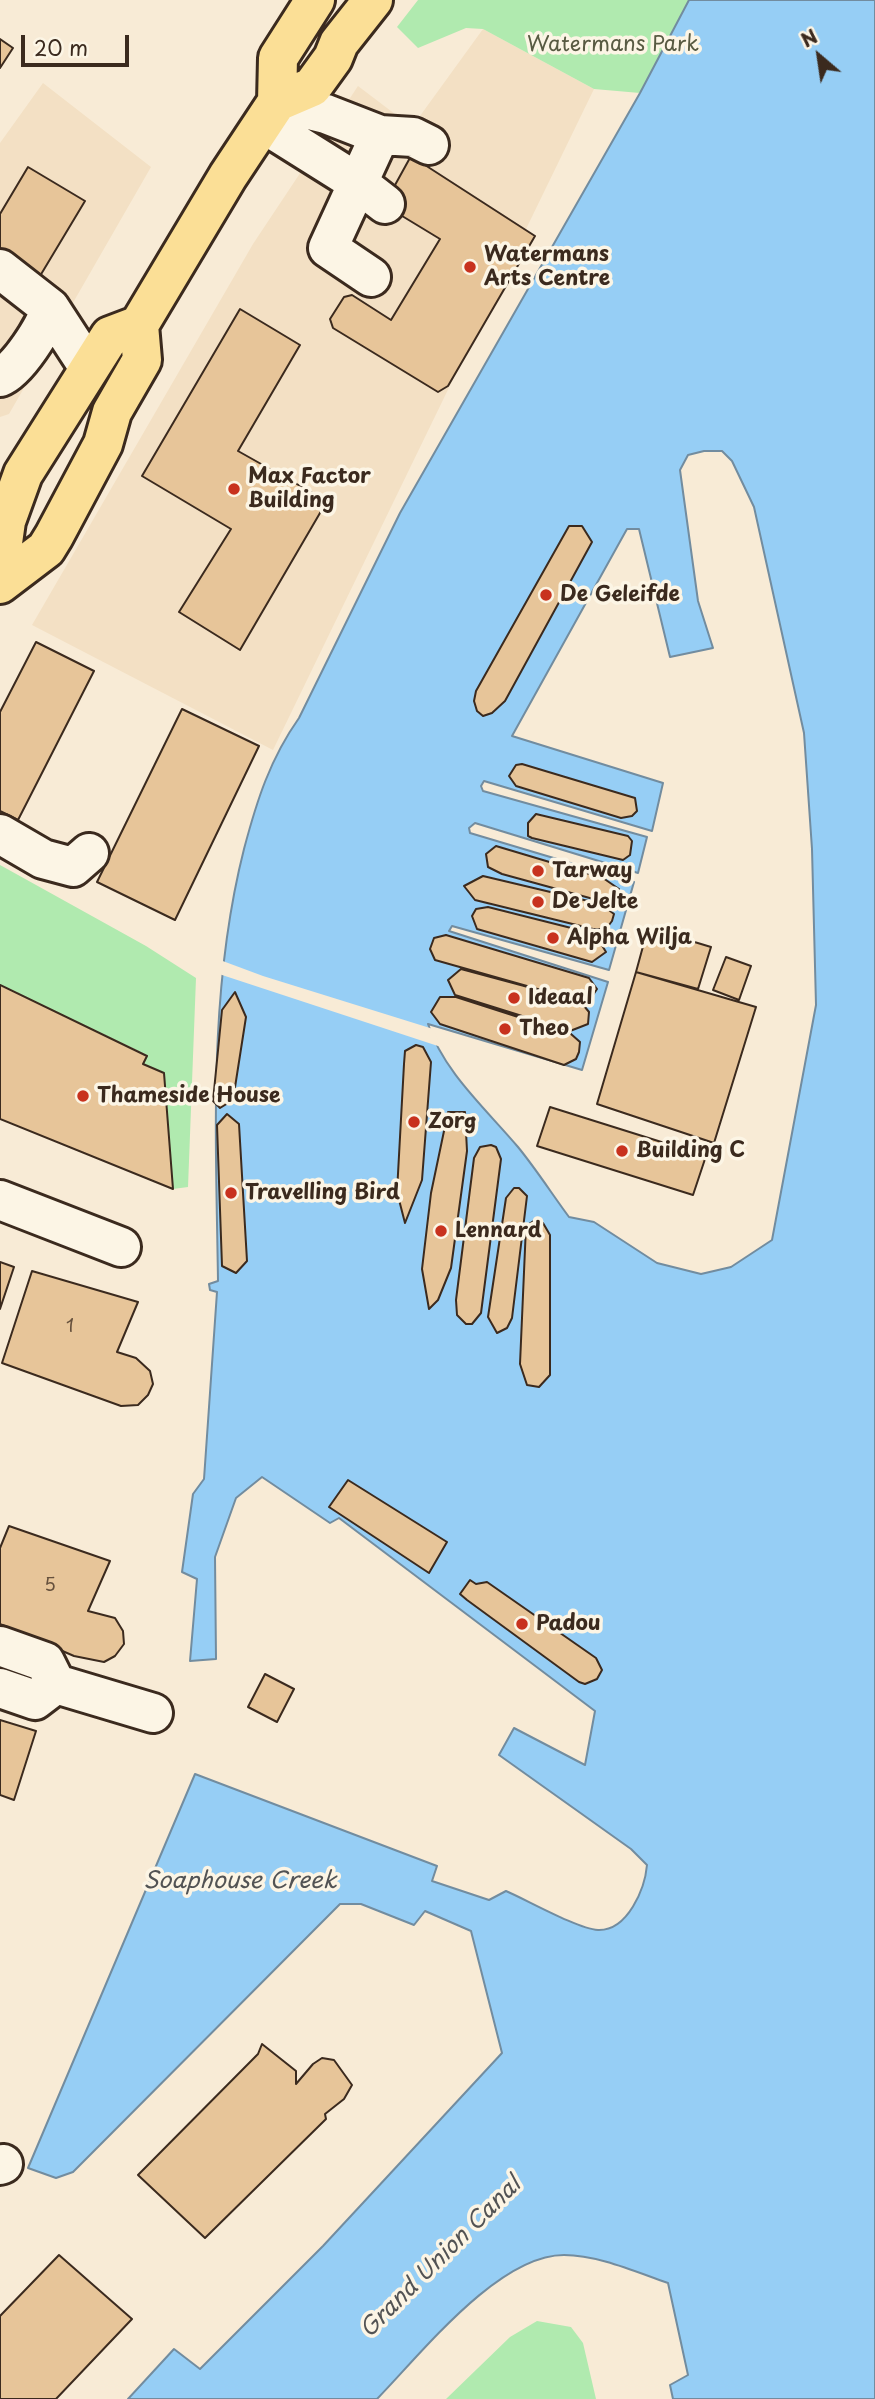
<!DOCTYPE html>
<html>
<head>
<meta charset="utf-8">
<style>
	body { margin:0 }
	#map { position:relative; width:875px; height:2399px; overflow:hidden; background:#f8ebd6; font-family:"Playpen Sans",sans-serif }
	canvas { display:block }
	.north { position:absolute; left:784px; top:21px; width:70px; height:70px; -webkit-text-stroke:5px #fcf5e5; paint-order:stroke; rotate:331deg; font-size:19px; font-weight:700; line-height:28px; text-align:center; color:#3b2a1e }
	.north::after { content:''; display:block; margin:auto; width:24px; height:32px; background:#3b2a1e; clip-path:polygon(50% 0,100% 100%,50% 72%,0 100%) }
	.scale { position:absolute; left:21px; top:35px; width:108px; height:32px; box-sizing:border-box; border:4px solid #3b2a1e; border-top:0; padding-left:9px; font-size:21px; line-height:24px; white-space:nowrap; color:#3b2a1e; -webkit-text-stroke:5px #fcf5e5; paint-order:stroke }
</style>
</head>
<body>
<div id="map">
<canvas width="875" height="2399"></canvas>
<div class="north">N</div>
<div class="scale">20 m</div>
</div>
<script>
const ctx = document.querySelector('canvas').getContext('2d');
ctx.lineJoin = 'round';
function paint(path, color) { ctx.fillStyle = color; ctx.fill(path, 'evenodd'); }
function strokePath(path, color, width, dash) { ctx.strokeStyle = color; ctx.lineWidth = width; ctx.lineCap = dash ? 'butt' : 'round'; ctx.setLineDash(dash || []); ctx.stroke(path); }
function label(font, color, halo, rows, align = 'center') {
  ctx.font = font + ' "Playpen Sans",sans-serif'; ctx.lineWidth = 7; ctx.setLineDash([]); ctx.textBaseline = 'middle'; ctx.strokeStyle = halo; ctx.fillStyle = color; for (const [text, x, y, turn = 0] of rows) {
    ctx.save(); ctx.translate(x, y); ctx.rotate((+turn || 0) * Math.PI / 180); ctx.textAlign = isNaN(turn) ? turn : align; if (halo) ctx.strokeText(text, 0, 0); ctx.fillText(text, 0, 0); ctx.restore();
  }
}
paint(new Path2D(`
	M483,29L594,89L273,750L32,625L253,244L358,86L412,127Z
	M43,83L151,167L9,414L0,417V143Z`), '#f3e0c4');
paint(new Path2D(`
	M418,0H689L640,93L594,89L483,29L466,28L418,48L397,27Z
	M0,865L146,946L196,978L188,1187L173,1189L164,1073L143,1064L147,1055L0,985Z
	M537,2321L571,2327L583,2343L596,2399H446L510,2337Z`), '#b0eaaf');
const water = new Path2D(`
	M689,0H875V2399H673L670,2385L688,2375L668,2283C636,2272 598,2255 564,2255C498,2255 421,2354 377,2399H128L174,2349L200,2369L323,2246L502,2053L471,1931L425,1911L414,1925L361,1904H340L73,2172L56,2178L28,2168L195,1774L437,1866L432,1881L489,1900L506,1891C527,1900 578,1929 598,1930C628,1931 645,1888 647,1865L631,1849L499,1755L514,1728L585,1765L595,1711L339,1518L330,1523L262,1477L236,1498L215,1557L216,1659L190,1661L197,1579L182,1572L193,1494L204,1479L217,1292L210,1290L209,1284L218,1281C216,1136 208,991 244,849C257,800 270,759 299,718L400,513L640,93ZM704,451H722L732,461L754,507L804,733L812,849L816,1005L772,1240L731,1267L701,1274L657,1263L594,1222L569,1217C552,1194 536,1169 518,1147C486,1109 443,1071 428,1024L582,1070L608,982L449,931L452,926L609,970L634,882L470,833L469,828L475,823L638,873L647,837L483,791L481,786L484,781L652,831L663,783L512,736L627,529H639L670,657L713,648L698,601L680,470L688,455Z`);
paint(water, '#96cef5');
strokePath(water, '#728c9f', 2);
paint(new Path2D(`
	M220,960L263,976L491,1047L433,1029L441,1047L219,974Z`), '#f8ebd6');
const building = new Path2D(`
	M0,39L13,48L0,68Z
	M411,156L535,236L448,386L438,392L333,328L330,319L344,297L352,295L391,320L440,239L384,205Z
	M28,167L85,201L40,276L0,252V214Z
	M240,309L300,345L238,451L327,501L240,650L179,612L231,529L142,476Z
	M569,526H582L592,542L505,701L492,713L483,716L477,711L474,701L476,691Z
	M36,642L94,671L18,820L0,811V712Z
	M182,709L259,746L175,920L97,882Z
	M522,764L635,798L637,811L632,816L621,818L516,786L509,776L516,765Z
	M536,814L628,836L632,841L630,855L623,860L532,838L528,836V823Z
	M496,846L603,878L619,889L612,900H597L502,874L488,867L486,854Z
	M483,876L601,904L614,914L612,921L606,929H593L475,900L464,886Z
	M488,907L595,934L606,952L592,962L477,929L472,916L476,909Z
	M648,928L711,947L698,989L636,972Z
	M446,935L589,978L597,989L591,998L580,1001L435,960L430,949L434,938Z
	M726,957L751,966L739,1000L713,990Z
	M461,969L580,1001L589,1012L588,1024L570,1031L455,995L448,980Z
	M636,972L756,1007L714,1143L597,1104Z
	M0,985L147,1056L143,1064L164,1073L173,1189L0,1119Z
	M235,992L246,1017L233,1100L220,1108L213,1101L222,1010Z
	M440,997H456L571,1034L580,1042L579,1052L576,1059L564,1065L440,1024L431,1012Z
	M416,1045L423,1047L431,1062L422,1180L405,1223L397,1192L404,1064L405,1051Z
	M550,1107L706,1156L693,1195L537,1146Z
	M448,1112H465L467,1151L451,1268L438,1300L429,1309L422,1269L431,1193Z
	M227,1114L239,1124L247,1261L236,1273L222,1266L217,1125Z
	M491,1145L496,1147L501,1159L481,1313L472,1324H466L457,1315L456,1300L474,1158L480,1147Z
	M514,1188H519L527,1196L512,1318L507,1328L497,1333L488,1317L506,1198Z
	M535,1220L543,1223L550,1235V1375L539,1387L527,1385L520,1364L526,1226Z
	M0,1262L14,1267L0,1309Z
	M32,1271L138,1302L117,1352L136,1358L150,1371L153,1384L148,1395L138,1405L121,1406L2,1363Z
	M348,1480L447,1542L429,1573L329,1507Z
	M9,1526L110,1561L88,1611L115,1618L123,1631L124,1644L115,1656L104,1662L74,1656L0,1624V1548Z
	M470,1580L476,1584L487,1582L596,1658L602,1670L597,1679L585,1684L579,1682L467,1600L460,1594Z
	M265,1674L294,1689L277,1722L248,1707Z
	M0,1720L36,1731L14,1800L0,1795Z
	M262,2044L296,2071V2084L313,2064L322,2058L334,2060L352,2085L344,2099L325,2114L326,2119L205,2238L138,2175L258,2054Z
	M59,2255L132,2319L56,2399H0V2316Z`);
paint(building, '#e7c599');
strokePath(building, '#3b2a1e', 2);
const minor = new Path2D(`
	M277,102L326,114L380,135L413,137L429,145
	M264,124L358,183L385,204
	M0,269L50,308L89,368
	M371,277L328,248L380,135
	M0,377C17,371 46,326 50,308
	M0,834L43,859L73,867L89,853
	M0,1200L121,1247
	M0,1646L45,1662L56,1684L153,1713
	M0,1688L35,1700L56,1684
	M0,2165L3,2164`);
const major = new Path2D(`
	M277,102L312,87L333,58L339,43L373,0
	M0,564L6,521L23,474L110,336L139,325
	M0,584L46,549L54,536L103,444L112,412L142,360L139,325L228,176L277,102L278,58L315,0`);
strokePath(minor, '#3b2a1e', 44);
strokePath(major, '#3b2a1e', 44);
strokePath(minor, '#fcf5e5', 38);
strokePath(major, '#fbdf96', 38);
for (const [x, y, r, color] of [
	[470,267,7,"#c8321e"],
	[234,489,7,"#c8321e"],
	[546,595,7,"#c8321e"],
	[538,871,7,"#c8321e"],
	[538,902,7,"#c8321e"],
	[553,938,7,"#c8321e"],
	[514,998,7,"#c8321e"],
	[505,1029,7,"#c8321e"],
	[83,1096,7,"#c8321e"],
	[414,1122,7,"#c8321e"],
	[622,1151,7,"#c8321e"],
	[231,1193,7,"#c8321e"],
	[441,1231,7,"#c8321e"],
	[522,1624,7,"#c8321e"]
]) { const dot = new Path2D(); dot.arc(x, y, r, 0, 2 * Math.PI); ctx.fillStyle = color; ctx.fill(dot); strokePath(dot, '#fcf5e5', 2.5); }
label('18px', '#66513d', null, [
	["1",70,1327],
	["5",50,1586]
]);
label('21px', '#585a42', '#fcf5e5', [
	["Watermans Park",613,45]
]);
label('bold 21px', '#3b2a1e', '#fcf5e5', [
	["Watermans",484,255],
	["Arts Centre",484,279],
	["Max Factor",248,477],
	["Building",248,501],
	["De Geleifde",560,595],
	["Tarway",552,871],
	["De Jelte",552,902],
	["Alpha Wilja",567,938],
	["Ideaal",528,998],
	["Theo",519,1029],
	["Thameside House",97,1096],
	["Zorg",428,1122],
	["Building C",636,1151],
	["Travelling Bird",245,1193],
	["Lennard",455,1231],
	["Padou",536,1624]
], 'left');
label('italic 23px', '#525354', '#fcf5e5', [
	["Soaphouse Creek",240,1882],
	["Grand Union Canal",441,2258,-45]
]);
</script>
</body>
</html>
